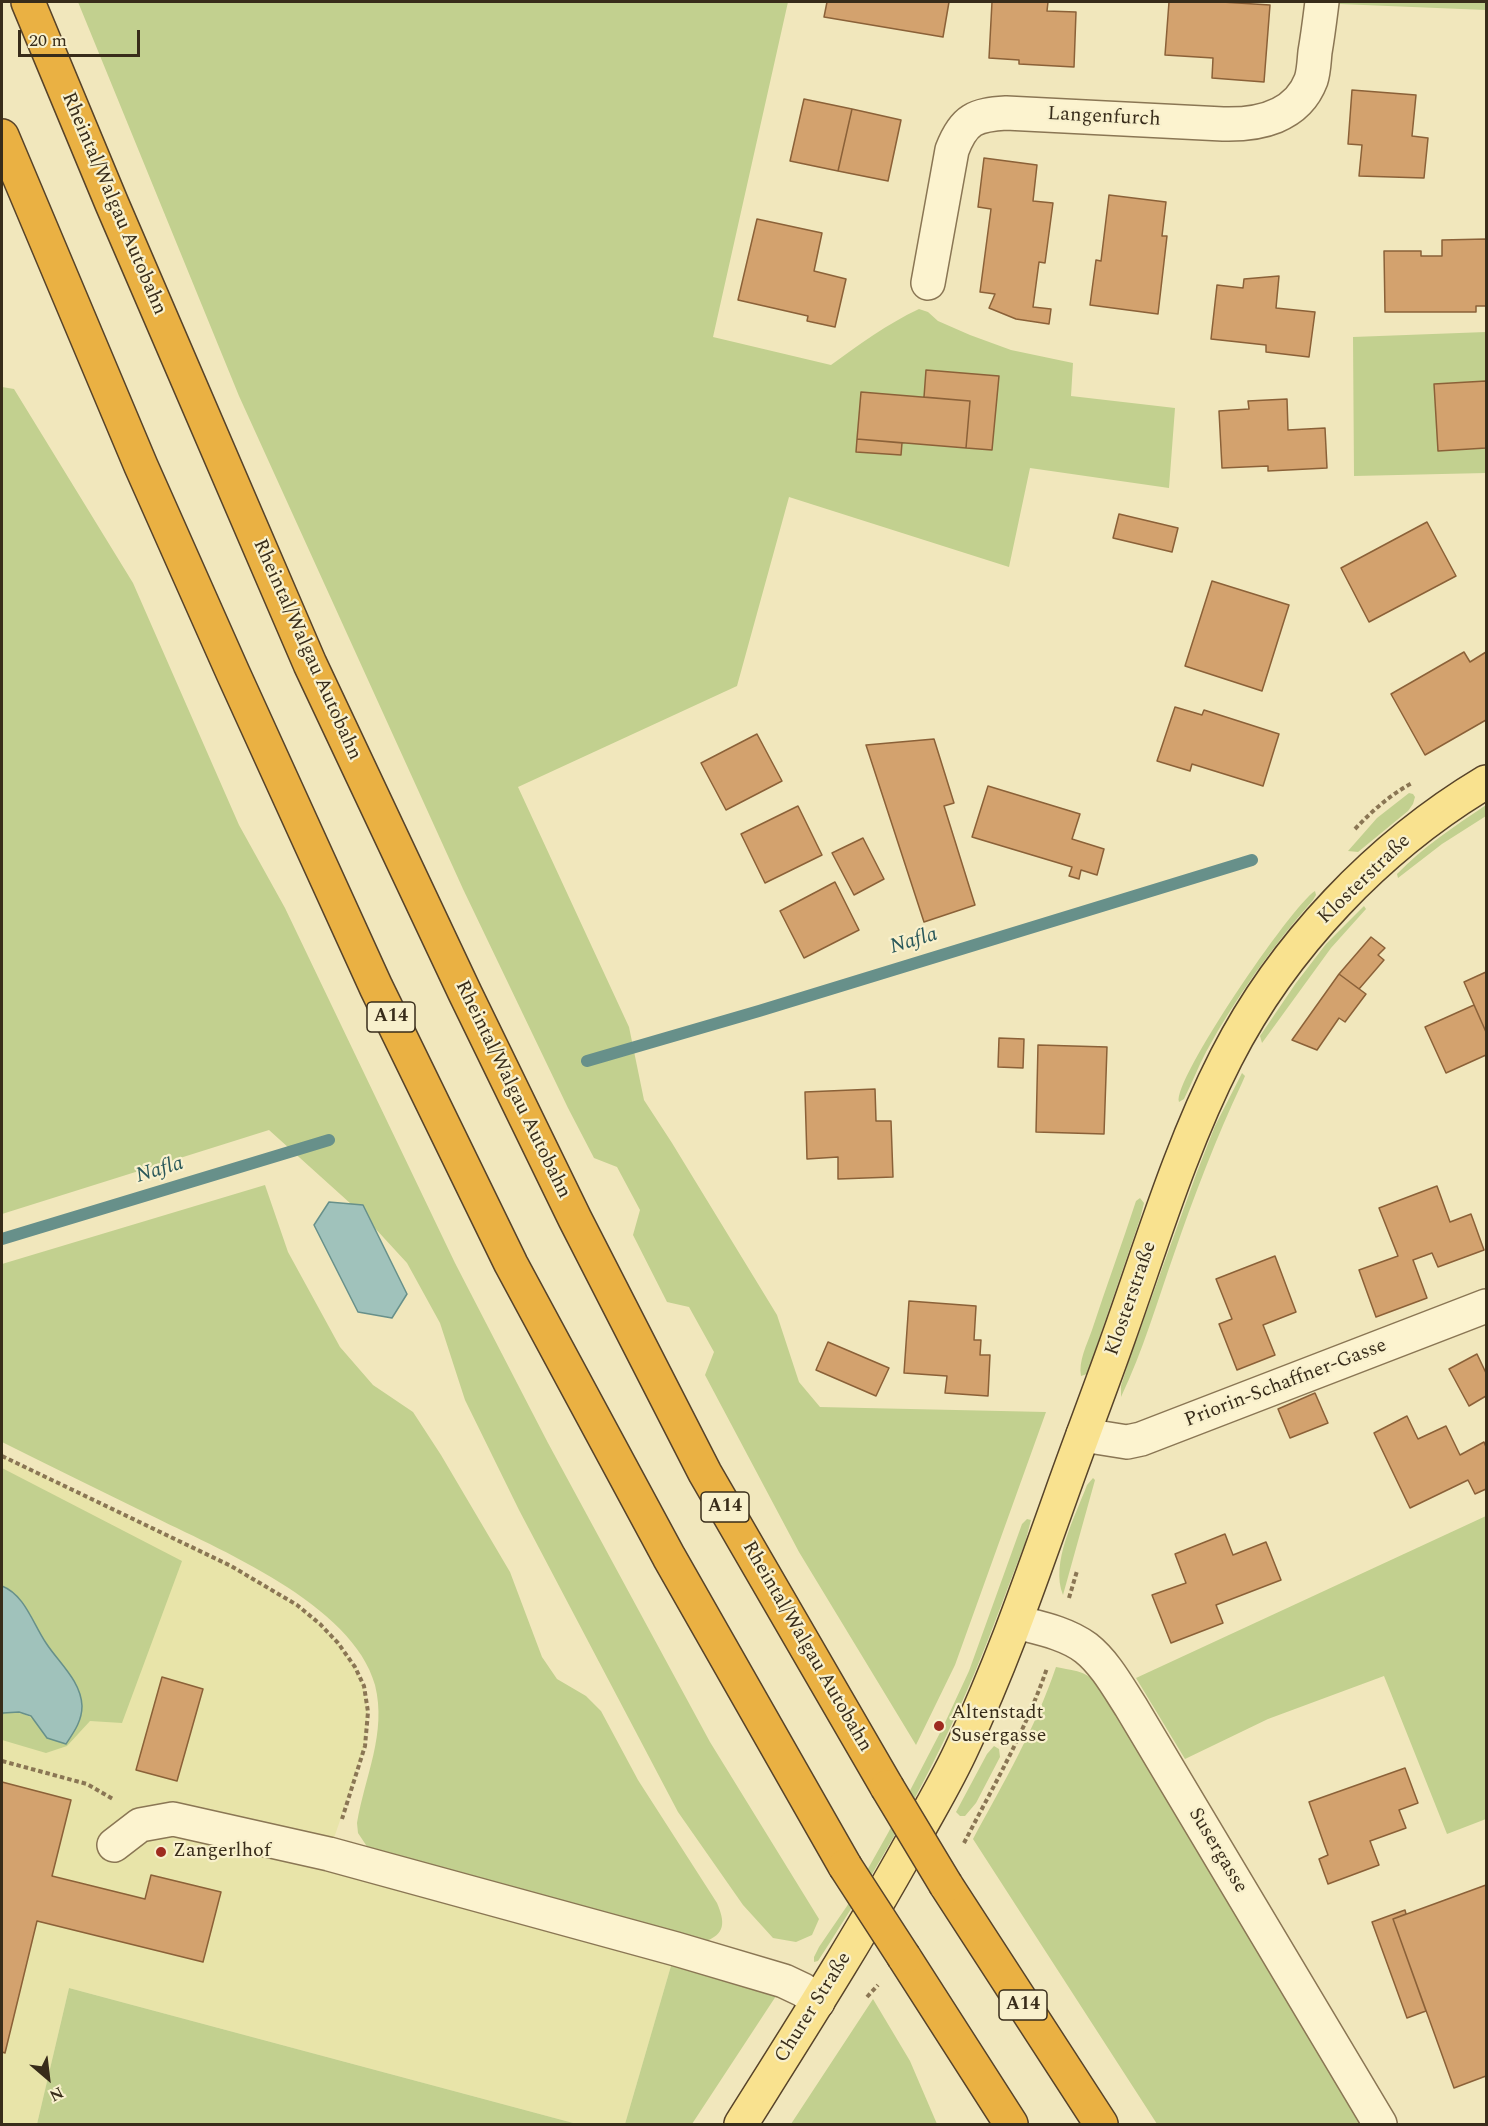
<!DOCTYPE html>
<html>
<head>
<meta charset="utf-8">
<style>
	body { margin:0 }
	#map { position:relative; width:1488px; height:2126px; overflow:hidden; background:#f1e7bc; font-family:Spectral,serif }
	canvas { display:block }
	.frame { position:absolute; inset:0; border:3px solid #382c1a; pointer-events:none }
	.north { position:absolute; left:18px; top:2048px; width:60px; height:60px; -webkit-text-stroke:4px #f8f0cc; paint-order:stroke; rotate:152deg; font-size:16px; font-weight:700; line-height:24px; text-align:center; color:#382c1a }
	.north::after { content:''; display:block; margin:auto; width:21px; height:27px; background:#382c1a; clip-path:polygon(50% 0,100% 100%,50% 72%,0 100%) }
	.scale { position:absolute; left:18px; top:30px; width:122px; height:27px; box-sizing:border-box; border:3px solid #382c1a; border-top:0; padding-left:8px; font-size:18px; line-height:21px; white-space:nowrap; color:#382c1a; -webkit-text-stroke:4px #f8f0cc; paint-order:stroke }
</style>
</head>
<body>
<div id="map">
<canvas width="1488" height="2126"></canvas>
<div class="frame"></div>
<div class="north">N</div>
<div class="scale">20 m</div>
</div>
<script>
const ctx = document.querySelector('canvas').getContext('2d');
ctx.lineJoin = 'round';
function paint(path, color) { ctx.fillStyle = color; ctx.fill(path, 'evenodd'); }
function strokePath(path, color, width, dash) { ctx.strokeStyle = color; ctx.lineWidth = width; ctx.lineCap = dash ? 'butt' : 'round'; ctx.setLineDash(dash || []); ctx.stroke(path); }
function label(font, color, halo, rows, align = 'center') {
  ctx.font = font + ' Spectral,serif'; ctx.lineWidth = 4.5; ctx.setLineDash([]); ctx.textBaseline = 'middle'; ctx.strokeStyle = halo; ctx.fillStyle = color; for (const [text, x, y, turn = 0] of rows) {
    ctx.save(); ctx.translate(x, y); ctx.rotate((+turn || 0) * Math.PI / 180); ctx.textAlign = isNaN(turn) ? turn : align; if (halo) ctx.strokeText(text, 0, 0); ctx.fillText(text, 0, 0); ctx.restore();
  }
}
paint(new Path2D(`
	M2,1456L232,1566L297,1605L320,1624L338,1643L355,1667L364,1686L368,1712L365,1746L329,1853L676,1949L625,2124H577L69,1988L37,2124H2Z`), '#e8e4a9');
paint(new Path2D(`
	M78,2H788L713,337L831,365C860,344 887,324 919,309L928,312L938,321L970,335L1011,350L1073,363L1071,396L1175,408L1169,488L1030,468L1009,567L789,497L737,686L518,787L629,1027L644,1100L672,1143L777,1315L799,1382L820,1407L1046,1412L955,1665L916,1745L799,1552L705,1375L714,1352L689,1307L667,1302L633,1235L640,1210L617,1167L594,1158L568,1108L463,889L239,396Z
	M1340,2H1486V10L1339,4Z
	M1486,332V473L1354,476L1353,337Z
	M2,387L14,389L133,583L239,825L285,908L455,1263L548,1443L710,1742L819,1919L812,1935L796,1942L773,1938L743,1905L678,1812L519,1510L465,1400L440,1323L407,1263L361,1213L269,1130L2,1214Z
	M1409,793L1413,794L1415,797L1413,804L1408,811L1358,852L1348,851L1377,818Z
	M1486,805V816L1442,844L1398,878L1397,874C1423,847 1455,826 1486,805Z
	M1315,891L1316,895L1313,900C1272,947 1236,997 1206,1052C1198,1067 1192,1083 1184,1099L1179,1102C1172,1081 1291,906 1315,891Z
	M1364,906L1366,909L1331,948L1262,1043L1260,1036L1296,983L1326,944Z
	M1242,1073L1245,1076L1242,1083C1216,1138 1194,1196 1174,1254C1157,1302 1143,1351 1121,1397V1386L1129,1360L1197,1172L1215,1126Z
	M265,1185L288,1252L340,1347L373,1385L413,1412L441,1455L510,1572L542,1657L557,1679L586,1696L601,1711L638,1780L717,1903C725,1922 726,1934 704,1942L370,1851L358,1833L357,1823C365,1776 387,1733 375,1685C353,1604 218,1549 148,1514C99,1490 50,1466 2,1442V1264Z
	M1140,1198L1144,1203L1140,1219L1087,1374L1081,1376C1078,1362 1087,1344 1092,1330C1106,1287 1122,1244 1136,1201Z
	M2,1468L182,1561L122,1723L90,1721L67,1746L46,1753L2,1740V1715L3,1713C31,1711 32,1717 47,1738L60,1661C55,1655 49,1649 45,1642C33,1623 25,1595 2,1586Z
	M1093,1478L1095,1480L1063,1595C1050,1563 1075,1517 1087,1485Z
	M1486,1516V1819L1447,1834L1384,1676L1268,1719L1185,1759L1136,1678Z
	M1027,1519L1031,1520L1025,1543C1008,1586 993,1629 975,1672C932,1774 878,1869 818,1961L814,1962V1957L819,1947L847,1906L888,1833L943,1727L969,1671L1022,1524Z
	M1056,1667C1086,1673 1088,1671 1106,1696L1284,1997L1364,2124H1157L973,1839C1004,1782 1035,1729 1056,1667Z
	M994,1746L999,1749L1000,1757L976,1803L965,1816H960L956,1812L987,1754Z
	M673,1959L775,1992L776,1996L692,2124H625Z
	M69,1988L577,2124H37Z
	M873,1999L910,2061L937,2124H791Z`), '#c2d08f');
const water = new Path2D(`
	M329,1202L363,1205L407,1294L392,1318L358,1312L314,1225Z
	M2,1586C25,1595 33,1624 46,1643C59,1663 81,1681 82,1706C82,1721 74,1732 66,1744L47,1738L31,1716L19,1712L3,1713L2,1715Z`);
paint(water, '#a0c2bb');
strokePath(water, '#67908a', 1.5);
strokePath(new Path2D(`
	M587,1061L759,1011L1252,860
	M2,1239L329,1140`), '#67908a', 12);
const building = new Path2D(`
	M827,2H949L943,37L824,17Z
	M992,2H1048L1047,11L1076,12L1074,67L1019,64V60L989,58Z
	M1169,2H1222L1270,5L1264,82L1212,78L1213,58L1165,55Z
	M1352,90L1416,95L1412,136L1428,138L1424,178L1359,176L1362,145L1348,144Z
	M804,99L852,109L838,171L790,161Z
	M852,109L901,120L888,181L838,171Z
	M984,158L1037,165L1033,201L1053,203L1045,263L1039,262L1033,307L1051,309L1049,324L1016,319L989,308L995,294L980,292L991,209L978,207Z
	M1109,195L1166,202L1162,236H1167L1158,314L1090,305L1096,260L1101,261Z
	M757,219L822,233L814,271L846,279L835,327L807,321L808,316L738,300Z
	M1486,239V306H1476V312H1385L1384,251H1421V256H1442V240Z
	M1279,276L1276,308L1315,312L1309,357L1266,352V345L1211,339L1217,285L1243,288L1244,279Z
	M926,370L999,376L992,450L966,448L970,401L924,397Z
	M1486,381V448L1438,451L1434,384Z
	M861,392L970,401L966,448L857,439Z
	M1287,399L1288,430L1325,428L1327,468L1268,471V466L1222,468L1219,411L1249,409L1248,401Z
	M857,439L902,443L901,455L856,452Z
	M1119,514L1178,528L1172,552L1113,538Z
	M1427,522L1456,576L1369,622L1341,568Z
	M1212,581L1289,605L1262,691L1185,666Z
	M1464,652L1470,662L1486,652V720L1425,755L1391,694Z
	M1175,707L1202,715L1204,710L1279,734L1263,786L1192,764L1190,771L1157,761Z
	M757,734L782,781L726,810L701,763Z
	M934,739L954,803L944,806L975,905L924,922L866,745Z
	M988,786L1080,814L1072,839L1104,849L1097,875L1081,870L1079,879L1069,876L1072,867L972,837Z
	M798,806L822,855L765,883L741,834Z
	M863,838L884,879L854,895L832,853Z
	M835,882L859,930L804,958L780,911Z
	M1371,937L1385,948L1378,955L1384,960L1359,989L1339,974Z
	M1486,972V1032L1464,982Z
	M1339,974L1366,994L1345,1022L1339,1018L1317,1050L1292,1040Z
	M1474,1005L1486,1032V1055L1446,1073L1425,1027Z
	M999,1038L1024,1039L1023,1068L998,1067Z
	M1038,1045L1107,1047L1104,1134L1036,1132Z
	M875,1089L876,1121H891L893,1177L838,1179V1157L807,1159L805,1092Z
	M1437,1186L1450,1222L1471,1214L1484,1250L1438,1267L1432,1253L1413,1260L1427,1298L1376,1317L1359,1270L1398,1256L1379,1208Z
	M1275,1256L1296,1312L1263,1325L1275,1355L1237,1370L1219,1324L1232,1319L1216,1279Z
	M909,1301L976,1306L974,1340H981L980,1355H990L988,1396L945,1393L947,1376L904,1373Z
	M828,1342L889,1368L876,1396L816,1370Z
	M1477,1354L1486,1373V1396L1469,1406L1449,1369Z
	M1315,1393L1328,1423L1290,1438L1278,1409Z
	M1407,1416L1418,1439L1446,1426L1460,1455L1484,1442L1486,1447V1489L1475,1494L1468,1480L1410,1508L1374,1433Z
	M1225,1534L1233,1555L1266,1542L1281,1580L1216,1605L1223,1623L1171,1643L1152,1595L1186,1583L1175,1554Z
	M162,1677L203,1689L177,1781L136,1770Z
	M1405,1768L1418,1803L1399,1810L1406,1828L1370,1841L1379,1865L1328,1884L1319,1859L1328,1855L1309,1802Z
	M2,1782L71,1800L52,1876L145,1899L151,1875L221,1892L203,1962L37,1921L5,2053L2,2052Z
	M1486,1885V2076L1454,2088L1393,1919Z
	M1405,1910L1406,1914L1393,1919L1426,2011L1407,2018L1372,1922Z`);
paint(building, '#d3a26e');
strokePath(building, '#8b6138', 1.5);
const minor = new Path2D(`
	M928,283L952,150C964,119 975,115 1006,113L1223,124C1259,125 1297,117 1311,80C1314,71 1314,61 1315,52C1318,35 1320,18 1322,2
	M1083,1435L1127,1442L1141,1439L1486,1306
	M1016,1622C1039,1628 1066,1633 1086,1648C1105,1663 1118,1687 1131,1707L1380,2124
	M114,1845L140,1825L173,1819L329,1854L676,1949L784,1981L803,1990L818,2002`);
const major = new Path2D(`
	M741,2124C802,2027 864,1930 919,1829C934,1802 950,1775 963,1746C1001,1666 1030,1582 1060,1498C1079,1444 1100,1390 1119,1336C1152,1243 1181,1146 1226,1058C1283,946 1379,846 1486,782`);
const highway = new Path2D(`
	M28,2L112,204L310,664L465,993L575,1219L705,1473L887,1787
	M2,136L141,466L233,673L376,987L511,1264L669,1557L845,1866
	M946,1885L1101,2124
	M904,1957L1011,2124`);
strokePath(minor, '#8a7654', 36);
strokePath(major, '#574329', 36);
strokePath(highway, '#574329', 36);
strokePath(new Path2D(`
	M1355,829C1372,811 1390,795 1412,783
	M2,1456L231,1566L297,1605L320,1624L338,1643L355,1667L364,1686L368,1712L365,1746L342,1819
	M1069,1598L1077,1571
	M2,1761L87,1784L113,1799
	M964,1843C994,1785 1026,1730 1047,1668
	M867,1997L878,1985`), '#8a7654', 4, [4.5, 3]);
strokePath(minor, '#fcf3cf', 33);
strokePath(major, '#f9e28f', 33);
strokePath(highway, '#eab143', 33);
const highwayBridge = new Path2D(`
	M887,1787L946,1885
	M845,1866L904,1957`);
strokePath(highwayBridge, '#574329', 36, []);
strokePath(highwayBridge, '#eab143', 33);
for (const [x, y, r, color] of [
	[939,1726,6,"#9e2b1f"],
	[161,1852,6,"#9e2b1f"]
]) { const dot = new Path2D(); dot.arc(x, y, r, 0, 2 * Math.PI); ctx.fillStyle = color; ctx.fill(dot); strokePath(dot, '#f8f0cc', 2); }
for (const [x, y, w] of [
	[391,1017,48],
	[725,1507,48],
	[1023,2005,48]
]) { const box = new Path2D(); box.roundRect(x - w / 2, y - 15, w, 30, 4.5); ctx.fillStyle = '#f8f0cc'; ctx.fill(box); strokePath(box, '#382c1a', 1.5); }
label('bold 18px', '#382c1a', null, [
	["A14",391,1017],
	["A14",725,1507],
	["A14",1023,2005]
]);
label('20px', '#382c1a', '#f8f0cc', [
	["Langenfurch",1104,118,3],
	["Rheintal/Walgau Autobahn",113,204,67],
	["Rheintal/Walgau Autobahn",306,650,66],
	["Klosterstraße",1365,880,-44],
	["Rheintal/Walgau Autobahn",512,1090,64],
	["Klosterstraße",1132,1299,-71],
	["Priorin-Schaffner-Gasse",1286,1384,-21],
	["Rheintal/Walgau Autobahn",806,1647,60],
	["Susergasse",1217,1851,59],
	["Churer Straße",814,2008,-58]
]);
label('20px', '#382c1a', '#f8f0cc', [
	["Altenstadt",951,1714],
	["Susergasse",951,1737],
	["Zangerlhof",173,1852]
], 'left');
label('italic 21px', '#285759', '#f8f0cc', [
	["Nafla",914,942,-17],
	["Nafla",160,1171,-17]
]);
</script>
</body>
</html>
